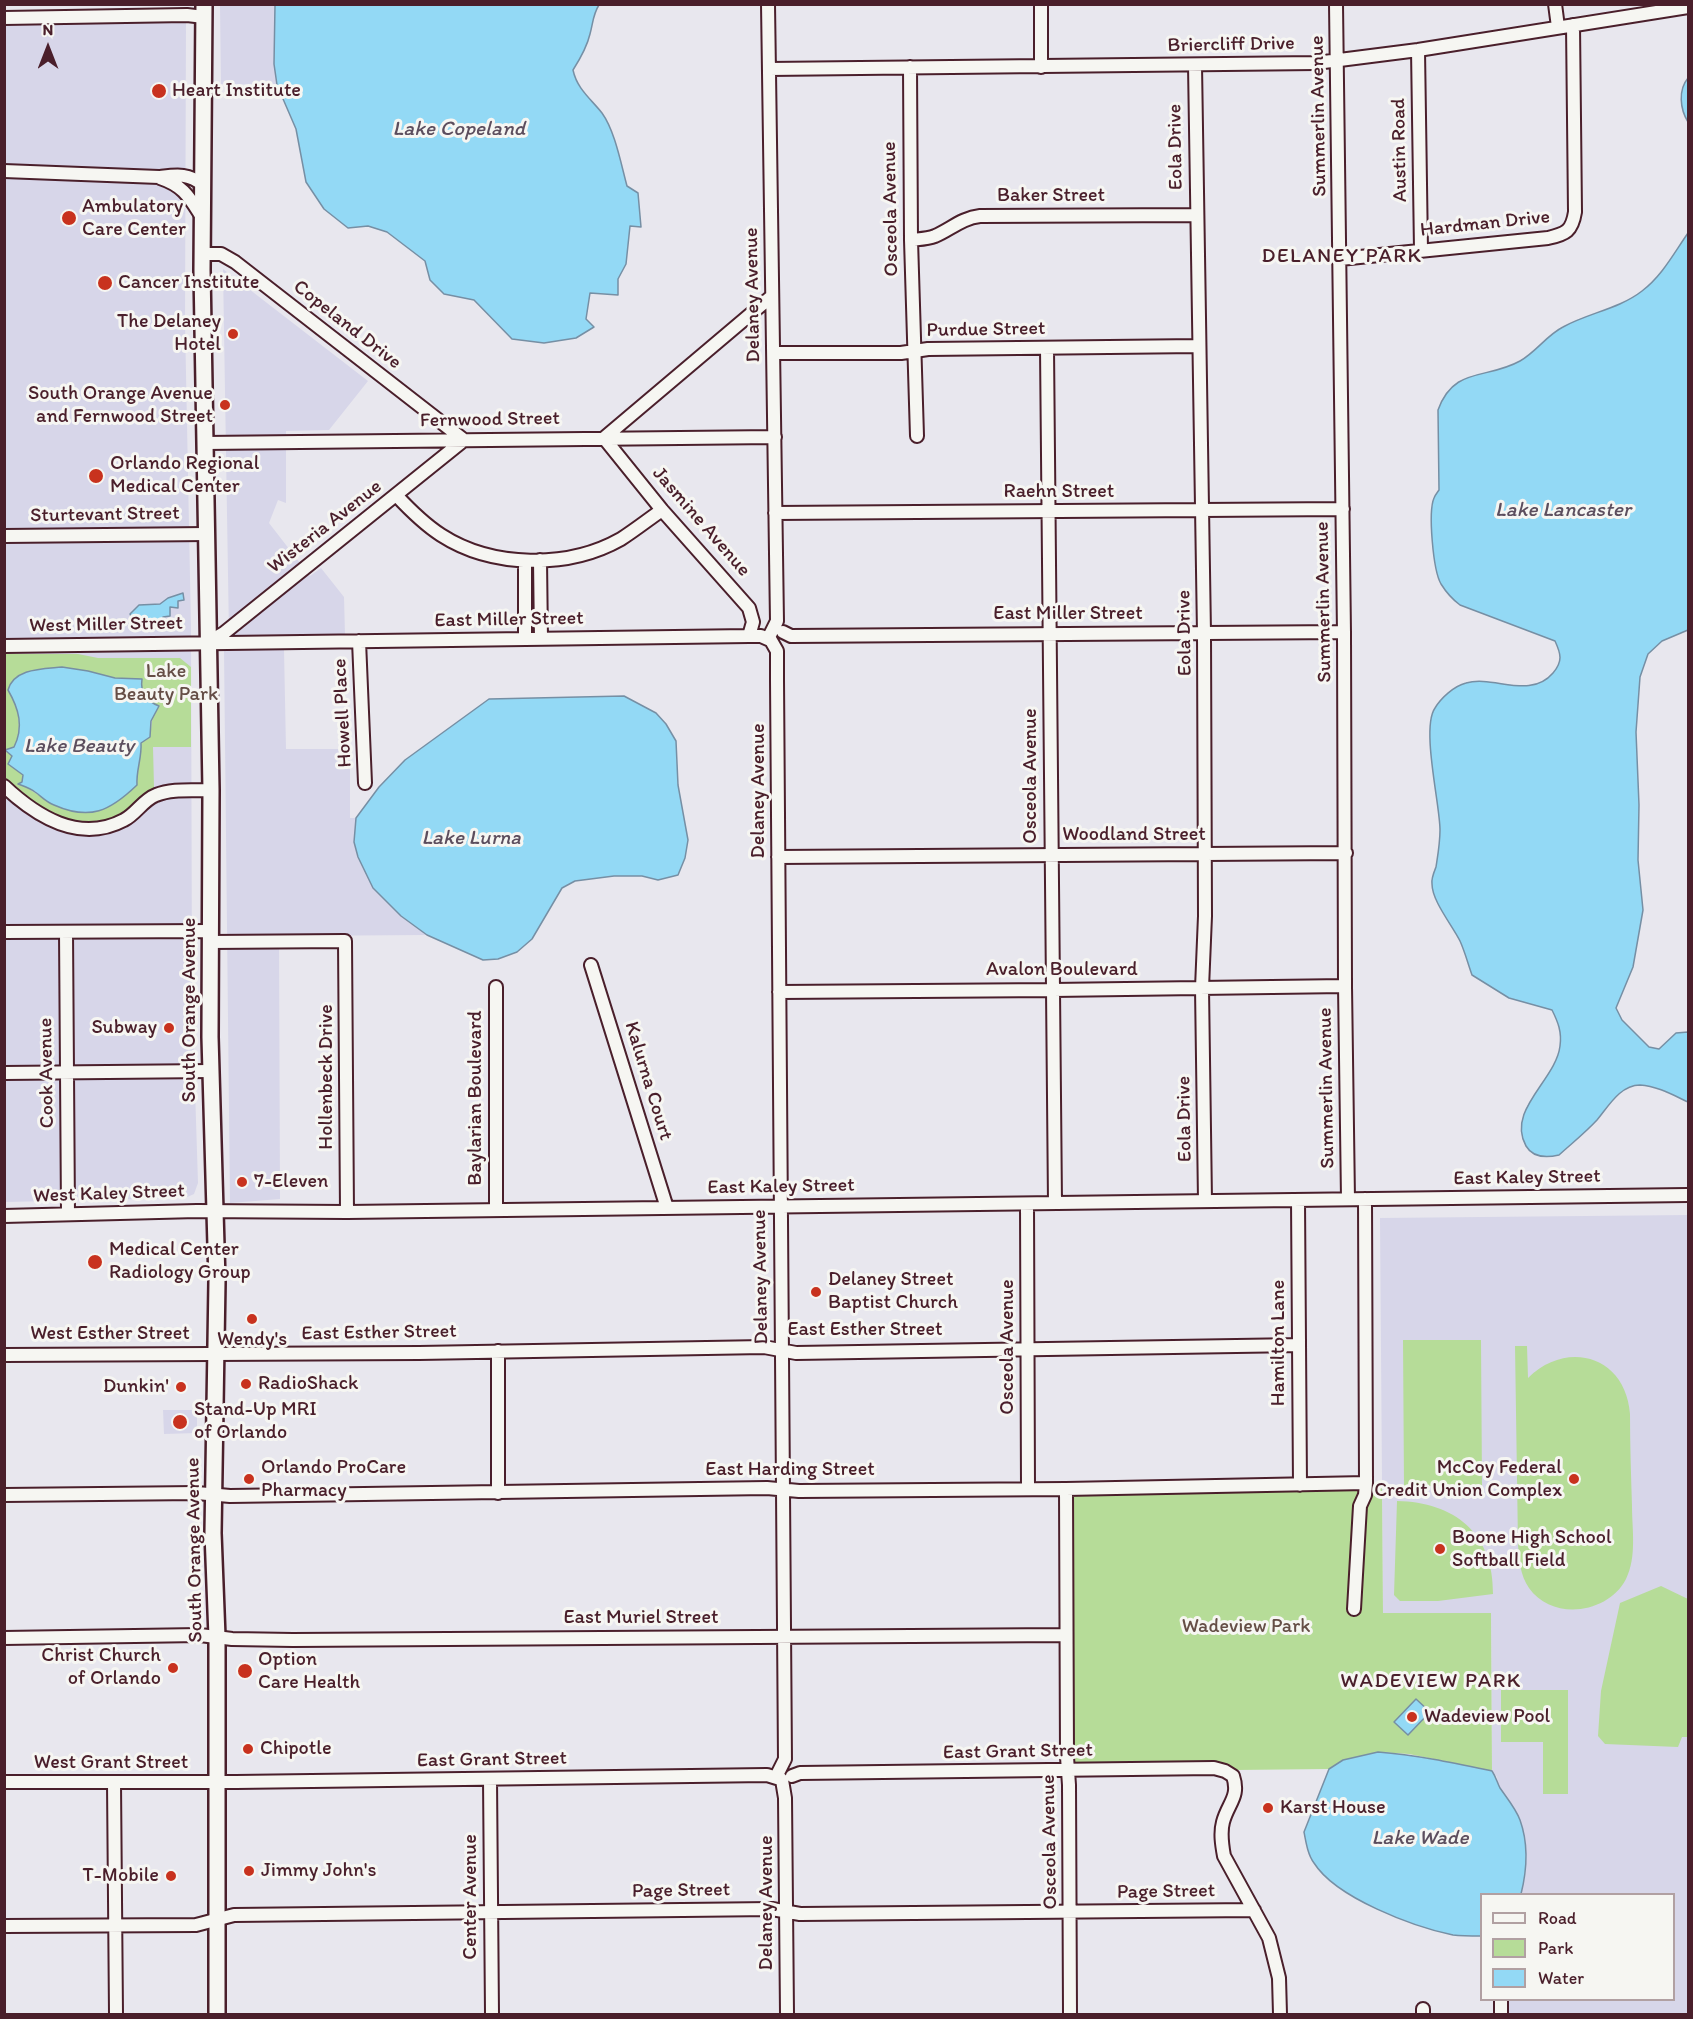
<!DOCTYPE html>
<html>
<head>
<meta charset="utf-8">
<style>
	body { margin:0 }
	#map { position:relative; width:1693px; height:2019px; overflow:hidden; background:#e8e7ee; font-family:Itim,sans-serif }
	canvas { display:block }
	.frame { position:absolute; inset:0; border:6px solid #4a1f2b; pointer-events:none }
	.legend { position:absolute; left:1480px; top:1893px; width:195px; height:108px; box-sizing:border-box; background:#f6f6f2; border:2px solid #b1a0a2; margin:0; padding:8px 10px; list-style:none; font-size:18px; color:#4a1f2b }
	.legend li { display:flex; align-items:center; gap:12px; height:30px }
	.legend b { width:30px; border:2px solid #b1a0a2 }
	.north { position:absolute; left:18px; top:18px; width:60px; height:60px; -webkit-text-stroke:4px #f6f6f2; paint-order:stroke; rotate:0deg; font-size:16px; font-weight:700; line-height:24px; text-align:center; color:#4a1f2b }
	.north::after { content:''; display:block; margin:auto; width:21px; height:27px; background:#4a1f2b; clip-path:polygon(50% 0,100% 100%,50% 72%,0 100%) }
</style>
</head>
<body>
<div id="map">
<canvas width="1693" height="2019"></canvas>
<div class="frame"></div>
<ul class="legend">
<li><b style="height:8px;background:#f6f6f2"></b>Road</li>
<li><b style="height:16px;background:#b6dc98"></b>Park</li>
<li><b style="height:16px;background:#93d9f5"></b>Water</li>
</ul>
<div class="north">N</div>
</div>
<script>
const ctx = document.querySelector('canvas').getContext('2d');
ctx.lineJoin = 'round';
function paint(path, color) { ctx.fillStyle = color; ctx.fill(path, 'evenodd'); }
function strokePath(path, color, width, dash) { ctx.strokeStyle = color; ctx.lineWidth = width; ctx.lineCap = dash ? 'butt' : 'round'; ctx.setLineDash(dash || []); ctx.stroke(path); }
function label(font, color, halo, rows, align = 'center') {
  ctx.font = font + ' Itim,sans-serif'; ctx.lineWidth = 6; ctx.setLineDash([]); ctx.textBaseline = 'middle'; ctx.strokeStyle = halo; ctx.fillStyle = color; for (const [text, x, y, turn = 0] of rows) {
    ctx.save(); ctx.translate(x, y); ctx.rotate((+turn || 0) * Math.PI / 180); ctx.textAlign = isNaN(turn) ? turn : align; if (halo) ctx.strokeText(text, 0, 0); ctx.fillText(text, 0, 0); ctx.restore();
  }
}
paint(new Path2D(`
	M220,5H275L274,64L277,85L221,84Z
	M4,17L186,19L185,323L191,628L192,995L198,1183L194,1194L185,1198L5,1202Z
	M223,269L368,381L329,430L286,431V503L278,500L269,523L310,576L321,568L344,597L345,635H229Z
	M224,650H284L286,749H350V818H356L354,842L401,916L427,935L279,936L280,1199L230,1203Z
	M1688,1215V2014H1507V2000H1674V1894H1521L1526,1872L1524,1836L1498,1785L1497,1777L1492,1771L1491,1613H1383L1380,1218Z
	M163,1410H197V1433L164,1434Z`), '#d7d6e9');
paint(new Path2D(`
	M4,654H78L98,658H180L191,667V747H153L154,787C143,797 131,810 117,817C110,820 102,821 95,821C57,824 31,802 5,778ZM62,667L88,671L115,678L142,680C140,690 144,697 152,703L153,714L150,737L140,743C142,758 136,770 137,785L54,805C42,798 32,790 19,783L22,782L23,775L8,764L12,756L5,750L14,748C23,727 19,709 8,690L27,672Z
	M1403,1340H1481L1482,1486H1404Z
	M1515,1346H1527L1528,1378C1567,1339 1626,1356 1630,1414C1630,1445 1631,1475 1632,1506C1632,1529 1637,1557 1626,1579C1609,1613 1553,1622 1529,1588C1520,1575 1519,1560 1518,1544Z
	M1382,1488L1383,1613H1491L1492,1771L1409,1754L1378,1752L1343,1760L1329,1769L1235,1770L1227,1764L1215,1762L1078,1764L1073,1761L1070,1497L1077,1492Z
	M1397,1501C1454,1502 1494,1533 1493,1594L1438,1601H1400L1394,1595Z
	M1661,1586L1688,1599V1737H1682L1678,1747L1605,1744L1598,1736L1601,1691L1620,1603Z
	M1501,1690H1568V1794H1543V1742H1501Z`), '#b6dc98');
const water = new Path2D(`
	M275,5H599C593,14 593,23 590,34C587,47 580,59 573,70C577,89 591,99 602,113C615,131 621,164 627,186L638,193L641,227L630,226L626,264L618,279V295L590,293L586,319L594,327L576,338L544,343L512,339L474,300L444,294L430,280L425,261L387,232L368,226L348,228L324,209L306,182L296,129L277,85L274,64Z
	M1688,78V122C1680,109 1678,90 1688,78Z
	M1688,233V630L1662,641L1648,654L1640,677L1636,732L1639,805L1638,860L1643,910L1633,967L1616,1008L1622,1020L1649,1047L1659,1049L1676,1033L1688,1032V1102C1673,1095 1657,1086 1640,1085C1620,1085 1608,1107 1597,1120C1585,1133 1571,1144 1559,1155C1546,1158 1533,1158 1526,1146C1506,1110 1556,1080 1560,1046C1562,1032 1558,1022 1552,1010L1509,998L1472,975C1468,964 1465,952 1460,941C1452,925 1432,901 1432,884C1431,879 1434,872 1436,867C1438,854 1440,843 1440,830C1440,804 1421,728 1435,708C1441,698 1454,686 1466,683C1494,675 1530,700 1553,673C1563,661 1561,654 1555,641L1460,605C1452,599 1446,592 1441,584C1433,570 1428,512 1434,498C1435,495 1437,493 1439,490L1438,410C1454,366 1486,380 1520,361C1536,352 1547,335 1563,327C1588,313 1619,309 1642,291C1662,276 1674,253 1688,233Z
	M183,593L184,600L178,601V608L170,607V616L163,617L162,628H137L130,614L139,605L160,604L168,598Z
	M62,667L88,671L115,678L142,679C140,693 146,701 159,706L151,721L150,737L141,743C142,758 136,770 137,785C110,811 90,821 54,805C46,802 41,796 35,792C30,788 23,786 18,784L22,782L23,775L8,764L12,756L5,750L14,747C24,727 19,709 8,690C14,668 43,669 62,667Z
	M624,696L656,713L666,724L676,741L678,785L688,840L685,858L678,875L658,880L642,876H614L575,881L562,888L532,939L517,952L498,959L483,960L427,935L401,916L373,888L358,857L354,842L356,818L379,787L405,760L489,699Z
	M1416,1699L1430,1712L1408,1735L1394,1722Z
	M1378,1752C1417,1755 1454,1763 1492,1771C1496,1777 1497,1782 1500,1788C1507,1798 1516,1809 1520,1820C1529,1845 1527,1870 1521,1894H1482L1481,1936C1472,1936 1462,1936 1453,1935C1414,1927 1336,1898 1314,1863C1308,1855 1306,1843 1304,1832L1329,1769L1343,1760Z`);
paint(water, '#93d9f5');
strokePath(water, '#768fa4', 1.5);
const minor = new Path2D(`
	M768,4L777,621L769,637L777,651V680L785,1759L777,1775L782,1780L785,1798L787,2014
	M1041,4V67
	M1336,4L1344,632L1345,986L1348,1199
	M1555,4L1558,27
	M4,18L187,15L204,17
	M1418,50L1421,250
	M1195,65L1204,633L1205,916L1202,988L1205,1201
	M910,67L911,240L917,436
	M769,69L1316,63L1418,50L1688,7
	M4,171L159,177C177,175 188,173 203,185
	M160,178C184,186 189,197 202,217
	M911,240C919,239 927,239 935,236C951,229 962,218 980,216L1197,215
	M203,254H221L235,262L464,440
	M1340,259L1548,238C1566,234 1572,231 1575,212L1573,25
	M1047,348L1055,1203
	M774,353H901L928,349L1199,346
	M604,438L662,510L749,608L753,622L749,636
	M604,438L772,296
	M205,443L775,437
	M396,495C410,510 424,524 441,535C492,568 568,569 621,539C635,530 649,519 662,510
	M775,513L1343,509
	M4,536L207,534
	M540,560L541,639
	M783,632L791,636L1344,632
	M525,639V561
	M359,641L365,783
	M209,642L224,633L464,440
	M4,646L749,636H761L770,640
	M4,786C36,816 79,844 124,820C136,814 143,800 156,795C173,788 193,791 211,790
	M778,857L1346,853
	M4,932L210,931
	M66,932L68,1214
	M210,942L345,941L347,1212
	M591,965L667,1208
	M496,987V1210
	M779,992L1053,990L1345,986
	M4,1073L211,1071
	M1298,1200L1300,1485
	M1027,1204L1028,1489
	M4,1216L197,1211L347,1212L1688,1195
	M498,1351V1493
	M4,1355L419,1353L764,1347L796,1353L1299,1345
	M1066,1489L1067,1757L1069,1785L1070,2014
	M4,1495L197,1493L230,1496L767,1488L799,1491L1066,1489L1366,1483
	M1354,1609L1360,1506L1365,1495L1366,1483L1365,1199
	M4,1638L200,1635L232,1639L293,1640L1066,1635
	M792,1776L800,1773L1214,1768L1225,1771L1233,1776C1240,1797 1228,1803 1223,1822C1220,1833 1222,1845 1224,1856L1269,1938L1279,1978L1280,2014
	M490,1779L492,2014
	M4,1782H236L767,1775L780,1779
	M114,1783L116,2014
	M4,1926L196,1925L234,1915L772,1909L800,1914L1254,1910
	M1501,2000V2014
	M1423,2009V2014`);
const major = new Path2D(`
	M204,4L202,270L211,790L210,1037L217,1281L213,1533L217,1637V2014`);
strokePath(minor, '#4a1f2b', 16);
strokePath(major, '#4a1f2b', 20);
strokePath(minor, '#f6f6f2', 12);
strokePath(major, '#f6f6f2', 15);
for (const [x, y, r, color] of [
	[159,91,8,"#c8321e"],
	[69,218,8,"#c8321e"],
	[105,283,8,"#c8321e"],
	[233,334,6,"#c8321e"],
	[225,405,6,"#c8321e"],
	[96,476,8,"#c8321e"],
	[169,1028,6,"#c8321e"],
	[242,1182,6,"#c8321e"],
	[95,1262,8,"#c8321e"],
	[816,1292,6,"#c8321e"],
	[252,1319,6,"#c8321e"],
	[246,1384,6,"#c8321e"],
	[181,1387,6,"#c8321e"],
	[180,1422,8,"#c8321e"],
	[249,1479,6,"#c8321e"],
	[1574,1479,6,"#c8321e"],
	[1440,1549,6,"#c8321e"],
	[173,1668,6,"#c8321e"],
	[245,1671,8,"#c8321e"],
	[1412,1717,6,"#c8321e"],
	[248,1749,6,"#c8321e"],
	[1268,1808,6,"#c8321e"],
	[249,1871,6,"#c8321e"],
	[171,1876,6,"#c8321e"]
]) { const dot = new Path2D(); dot.arc(x, y, r, 0, 2 * Math.PI); ctx.fillStyle = color; ctx.fill(dot); strokePath(dot, '#f6f6f2', 2); }
label('20px', '#4a1f2b', '#f6f6f2', [
	["Briercliff Drive",1231,45,-1],
	["Summerlin Avenue",1319,116,-91],
	["Eola Drive",1176,147,-91],
	["Austin Road",1400,150,-91],
	["Baker Street",1051,196],
	["Osceola Avenue",891,209,-91],
	["Hardman Drive",1485,224,-6],
	["Delaney Avenue",753,295,-91],
	["Copeland Drive",347,325,38],
	["Purdue Street",986,330,-1],
	["Fernwood Street",490,420,-1],
	["Raehn Street",1059,492],
	["Sturtevant Street",105,515,-1],
	["Jasmine Avenue",701,522,49],
	["Wisteria Avenue",325,527,-38],
	["Summerlin Avenue",1324,602,-91],
	["East Miller Street",1068,614],
	["East Miller Street",509,620,-1],
	["West Miller Street",106,625,-1],
	["Eola Drive",1185,633,-91],
	["Howell Place",343,713,-93],
	["Osceola Avenue",1031,776,-90],
	["Delaney Avenue",759,791,-90],
	["Woodland Street",1134,835],
	["Avalon Boulevard",1062,970],
	["South Orange Avenue",190,1010,-90],
	["Cook Avenue",47,1073,-91],
	["Hollenbeck Drive",327,1077,-90],
	["Kalurna Court",648,1081,73],
	["Summerlin Avenue",1327,1088,-91],
	["Baylarian Boulevard",476,1098,-90],
	["Eola Drive",1185,1119,-91],
	["East Kaley Street",1527,1178,-1],
	["East Kaley Street",781,1187,-1],
	["West Kaley Street",109,1194,-2],
	["Delaney Avenue",761,1277,-91],
	["East Esther Street",865,1330],
	["East Esther Street",379,1333,-1],
	["West Esther Street",110,1334],
	["Hamilton Lane",1279,1343,-90],
	["Osceola Avenue",1008,1347,-90],
	["East Harding Street",790,1470],
	["South Orange Avenue",195,1550,-91],
	["East Muriel Street",641,1618],
	["East Grant Street",1018,1752,-1],
	["East Grant Street",492,1760,-1],
	["West Grant Street",111,1763],
	["Osceola Avenue",1050,1842,-91],
	["Page Street",681,1891,-1],
	["Page Street",1166,1892,-1],
	["Center Avenue",471,1897,-90],
	["Delaney Avenue",767,1903,-90]
]);
label('20px', '#4a1f2b', '#f6f6f2', [
	["Heart Institute",172,91],
	["Ambulatory",82,207],
	["Care Center",82,230],
	["Cancer Institute",118,283],
	["The Delaney",221,322,"right"],
	["Hotel",221,345,"right"],
	["South Orange Avenue",213,394,"right"],
	["and Fernwood Street",213,417,"right"],
	["Orlando Regional",110,464],
	["Medical Center",110,487],
	["Subway",157,1028,"right"],
	["7-Eleven",254,1182],
	["Medical Center",109,1250],
	["Radiology Group",109,1273],
	["Delaney Street",828,1280],
	["Baptist Church",828,1303],
	["Wendy's",252,1340,"center"],
	["RadioShack",258,1384],
	["Dunkin'",169,1387,"right"],
	["Stand-Up MRI",194,1410],
	["of Orlando",194,1433],
	["Orlando ProCare",261,1468],
	["Pharmacy",261,1491],
	["McCoy Federal",1562,1468,"right"],
	["Credit Union Complex",1562,1491,"right"],
	["Boone High School",1452,1538],
	["Softball Field",1452,1561],
	["Christ Church",161,1656,"right"],
	["of Orlando",161,1679,"right"],
	["Option",258,1660],
	["Care Health",258,1683],
	["Wadeview Pool",1424,1717],
	["Chipotle",260,1749],
	["Karst House",1280,1808],
	["Jimmy John's",261,1871],
	["T-Mobile",159,1876,"right"]
], 'left');
label('20px', '#654e46', '#f6f6f2', [
	["Lake",166,672],
	["Beauty Park",166,695],
	["Wadeview Park",1246,1627]
]);
label('italic 21px', '#5c4e5e', '#f6f6f2', [
	["Lake Copeland",459,130],
	["Lake Lancaster",1563,511],
	["Lake Beauty",79,747],
	["Lake Lurna",471,839],
	["Lake Wade",1420,1839]
]);
ctx.letterSpacing = '1.5px';
label('21px', '#4a1f2b', '#f6f6f2', [
	["DELANEY PARK",1342,257],
	["WADEVIEW PARK",1431,1682]
]);
ctx.letterSpacing = '0px';
</script>
</body>
</html>
